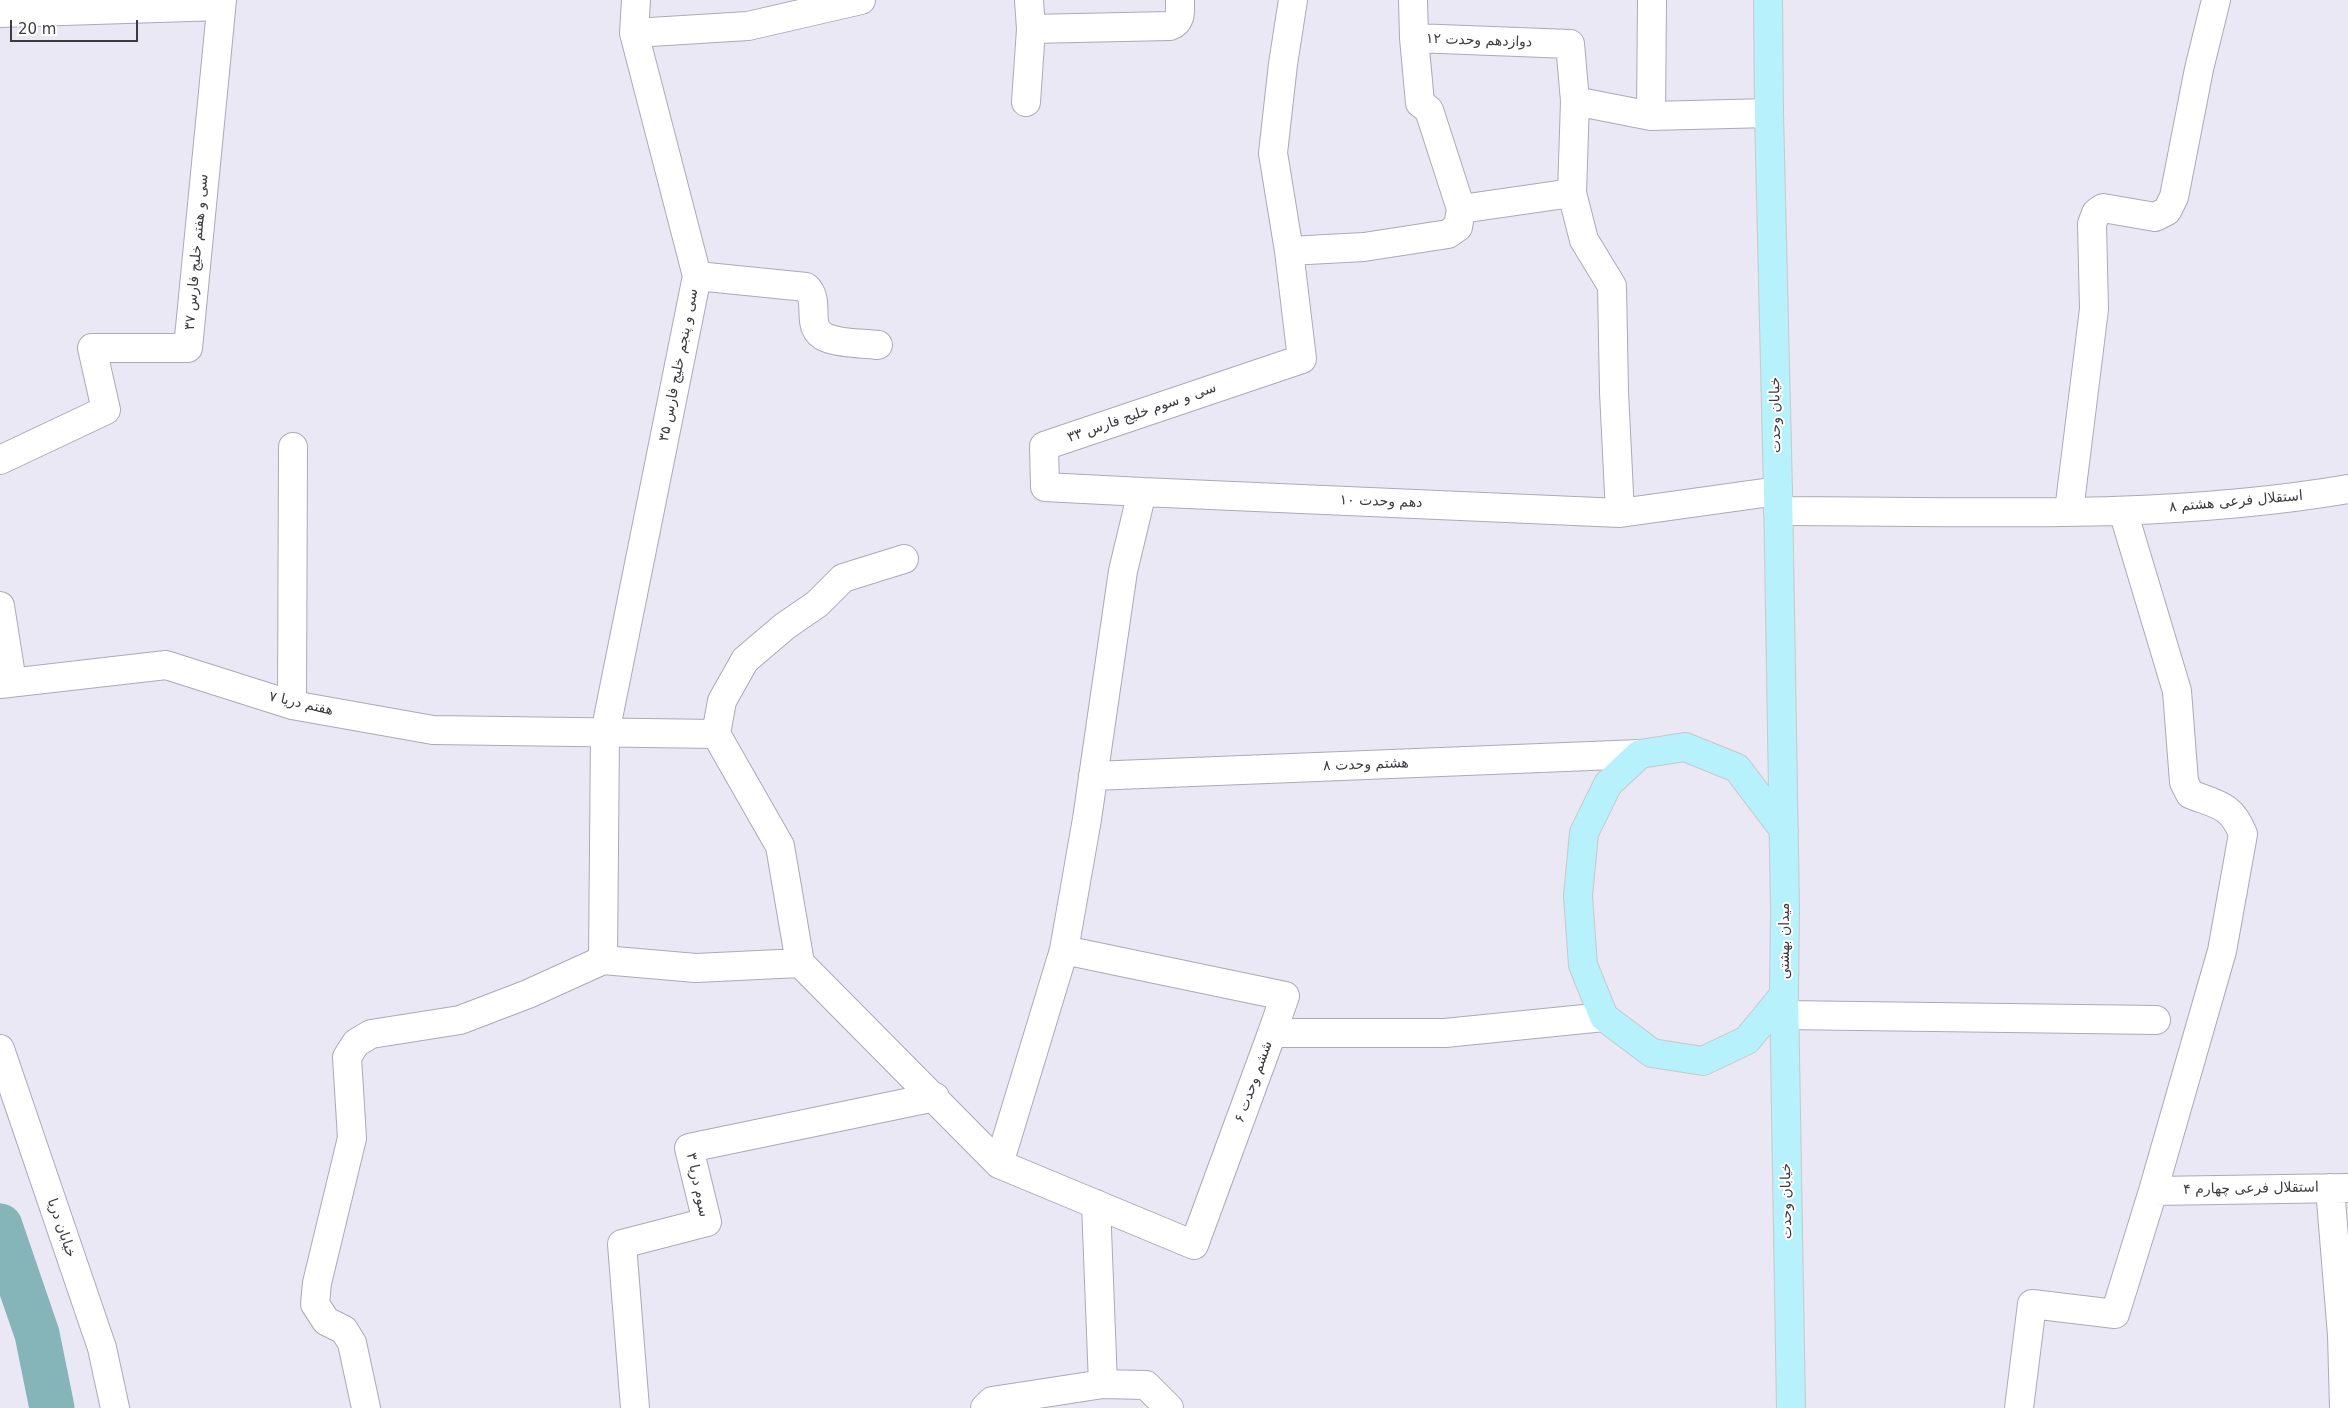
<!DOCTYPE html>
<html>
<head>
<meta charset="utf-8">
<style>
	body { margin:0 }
	#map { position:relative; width:2348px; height:1408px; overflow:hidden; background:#e9e8f4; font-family:"DejaVu Sans",sans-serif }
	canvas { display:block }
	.scale { position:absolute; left:10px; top:20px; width:128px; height:22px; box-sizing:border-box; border:2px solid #3b3b40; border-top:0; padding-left:6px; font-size:15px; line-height:18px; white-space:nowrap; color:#3b3b40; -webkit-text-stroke:4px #fff; paint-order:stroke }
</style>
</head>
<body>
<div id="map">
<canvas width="2348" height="1408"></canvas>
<div class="scale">20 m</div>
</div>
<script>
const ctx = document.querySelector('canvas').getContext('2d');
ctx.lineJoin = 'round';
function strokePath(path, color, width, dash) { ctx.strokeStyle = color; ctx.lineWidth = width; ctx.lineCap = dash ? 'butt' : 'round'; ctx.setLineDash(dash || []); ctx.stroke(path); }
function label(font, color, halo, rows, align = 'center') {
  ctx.font = font + ' "DejaVu Sans","Noto Naskh Arabic",sans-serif'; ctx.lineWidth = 4; ctx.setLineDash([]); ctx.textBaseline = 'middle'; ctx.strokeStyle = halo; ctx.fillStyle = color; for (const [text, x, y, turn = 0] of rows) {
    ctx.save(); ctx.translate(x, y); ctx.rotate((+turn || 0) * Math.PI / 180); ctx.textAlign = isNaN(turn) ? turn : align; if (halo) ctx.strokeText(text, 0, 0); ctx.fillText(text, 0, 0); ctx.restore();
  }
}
strokePath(new Path2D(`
	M0,1226L37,1334L52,1408`), '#85b4b9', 45);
const minor = new Path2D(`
	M1413,0L1414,38
	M0,13L221,6
	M1031,29L1170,26C1182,22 1180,11 1180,0
	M634,33L748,26L861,0
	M1026,102L1031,29L1029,0
	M1769,113L1651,116L1575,101L1572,193L1584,240L1612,286L1614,392L1620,513L1778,491
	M1651,116L1652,0
	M1572,193L1461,209L1429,110L1420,103L1414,38L1570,44L1575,101
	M1289,251L1364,247L1448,234L1458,227L1461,209
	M697,276L806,287C822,301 803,329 827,338C842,344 862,343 878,345
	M0,460L106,410L92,348H188L222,0
	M1142,492L1620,513
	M1778,511C1968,511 2160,521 2348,489
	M2069,511L2094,309L2092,224L2096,213L2103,208L2155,217L2167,211L2174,197L2199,69L2216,0
	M0,606L12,682
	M0,684L166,665L292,705L433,730L716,734L780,846L800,963L999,1164L1194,1245L1272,1033H1445L1604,1017
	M292,705L293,447
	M716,734L722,701L745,660L785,626L817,604L843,578L904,559
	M1093,776L1640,754
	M1064,950L1285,996L1272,1033
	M603,960L605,733L697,276L634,33L636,0
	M1784,1015L2156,1020
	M0,1049L102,1348L115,1408
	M999,1164L1064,950L1087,819L1123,571L1142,492L1045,487L1044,446L1302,359L1289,251L1273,153L1283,64L1293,0
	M2330,1188L2342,1335L2344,1408
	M2153,1191L2348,1188
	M1096,1204L1103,1384L1146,1385L1169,1408
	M366,1408L352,1343L344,1330L326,1321L315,1304L317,1283L352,1138L347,1057L356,1043L371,1034L460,1020L528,994L603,960L696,968L800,963
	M635,1408L622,1244L707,1222L689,1148L935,1097
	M985,1408L992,1401L1103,1384
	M2019,1408L2032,1304L2115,1314L2153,1191L2222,951L2243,834C2231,804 2217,805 2190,794L2184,782L2177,691L2123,511`);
const major = new Path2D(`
	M1768,0L1769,113L1778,491L1785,910L1784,995L1747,1040L1703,1061L1652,1053L1604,1017L1583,965L1578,896L1584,833L1608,784L1640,754L1685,747L1737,768L1784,830
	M1784,995L1791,1408`);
strokePath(minor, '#abaab5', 30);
strokePath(major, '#c8c8ca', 30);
strokePath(minor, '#fff', 28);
strokePath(major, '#b6f1fc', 28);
label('14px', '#3b3b40', '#fff', [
	["دوازدهم وحدت ۱۲",1479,41,2],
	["سی و هفتم خلیج فارس ۳۷",197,252,-85],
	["سی و پنجم خلیج فارس ۳۵",679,365,-79],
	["سی و سوم خلیج فارس ۳۳",1142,413,-19],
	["خیابان وحدت",1776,415,-91],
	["دهم وحدت ۱۰",1381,502,2],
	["استقلال فرعی هشتم ۸",2236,502,-5],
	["هفتم دریا ۷",301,704,13],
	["هشتم وحدت ۸",1366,765,-2],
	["میدان بهشتی",1785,941,-90],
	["ششم وحدت ۶",1254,1082,-70],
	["سوم دریا ۳",697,1185,78],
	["استقلال فرعی چهارم ۴",2251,1189,-1],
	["خیابان وحدت",1787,1201,-91],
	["خیابان دریا",61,1228,71]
]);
</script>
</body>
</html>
